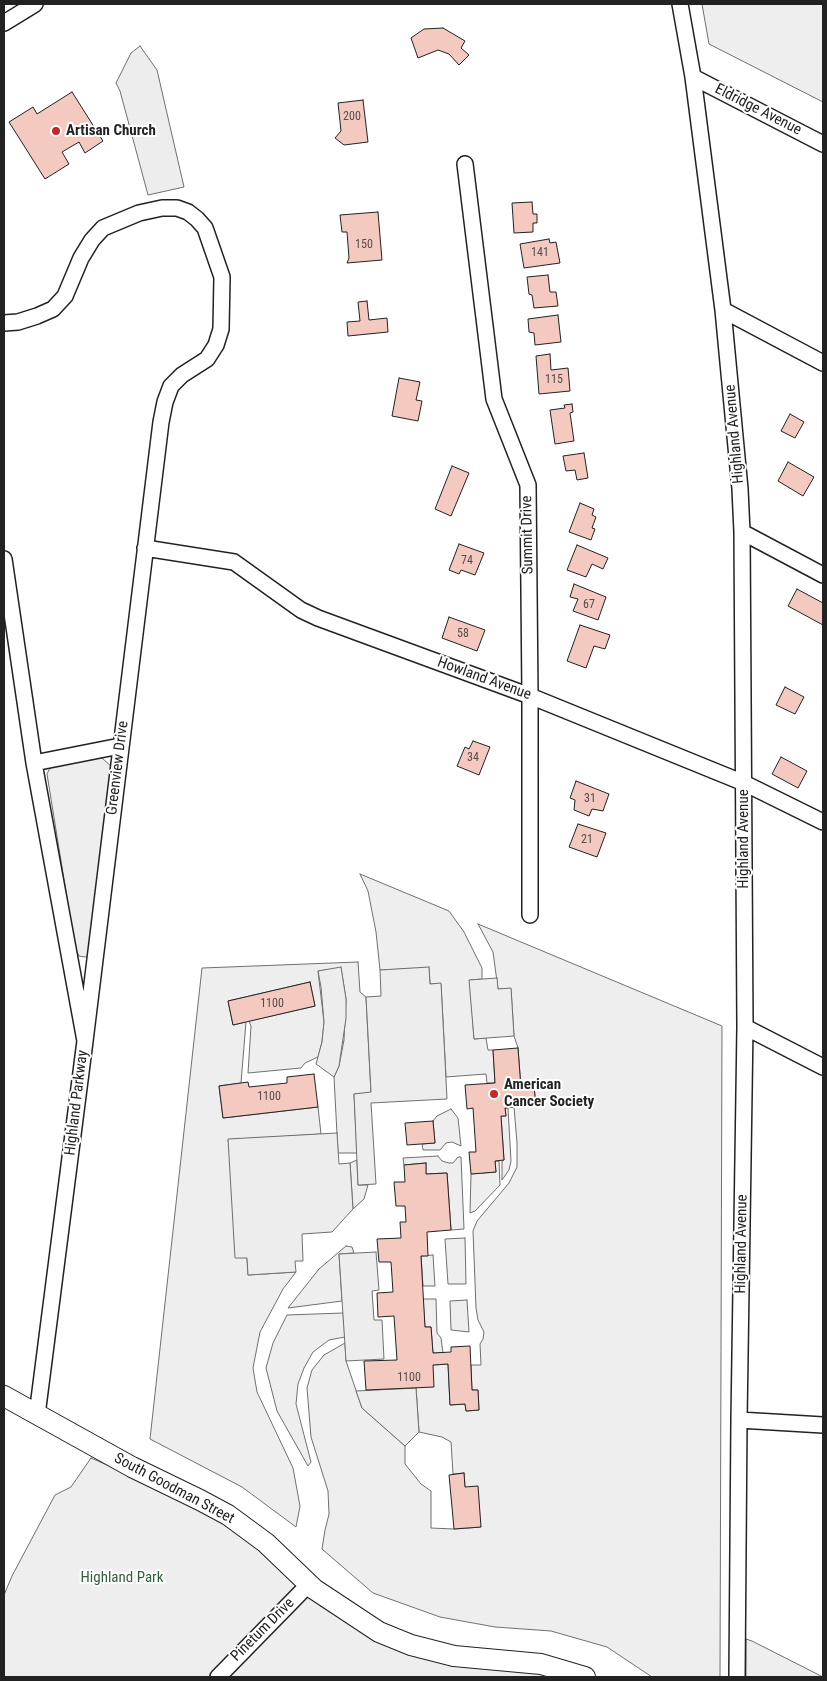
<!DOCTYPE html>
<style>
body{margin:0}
#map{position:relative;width:827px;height:1681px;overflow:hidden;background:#fff;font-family:"Roboto Condensed",sans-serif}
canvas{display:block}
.frame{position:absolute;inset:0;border:5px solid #222;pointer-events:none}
</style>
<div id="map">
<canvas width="827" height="1681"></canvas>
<div class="frame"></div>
</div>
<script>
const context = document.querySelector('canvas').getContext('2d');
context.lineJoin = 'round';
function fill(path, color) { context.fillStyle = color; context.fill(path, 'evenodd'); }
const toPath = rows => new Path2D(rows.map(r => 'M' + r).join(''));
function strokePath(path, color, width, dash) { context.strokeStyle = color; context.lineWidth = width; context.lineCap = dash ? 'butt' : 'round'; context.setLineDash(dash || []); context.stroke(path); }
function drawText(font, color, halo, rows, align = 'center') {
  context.font = font + ' "Roboto Condensed",sans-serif'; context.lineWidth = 4; context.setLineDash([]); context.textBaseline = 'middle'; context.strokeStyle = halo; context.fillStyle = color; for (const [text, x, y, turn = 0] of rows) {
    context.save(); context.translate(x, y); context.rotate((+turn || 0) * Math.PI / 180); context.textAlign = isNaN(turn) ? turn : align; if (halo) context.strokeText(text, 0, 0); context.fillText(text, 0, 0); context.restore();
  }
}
const green = toPath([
 [702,4,823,4,823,102,709,44,702,4],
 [102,758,112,767,90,955,85,957,79,956,75,948,47,774,50,768,58,762,102,758],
 [360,874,449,911,464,932,482,968,482,979,470,980,474,1039,486,1038,488,1050,493,1050,495,1083,487,1083,486,1074,446,1077,441,984,430,984,429,968,380,970,376,932,368,891,360,874],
 [478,924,722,1026,720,1677,652,1677,607,1647,551,1631,495,1627,440,1617,373,1593,322,1549,325,1530,329,1514,328,1491,311,1437,307,1388,312,1370,324,1355,345,1343,346,1361,362,1408,405,1446,405,1464,421,1484,431,1491,431,1528,454,1529,481,1527,465,1487,464,1473,453,1474,451,1442,442,1437,419,1432,416,1388,433,1365,448,1364,450,1405,465,1404,466,1411,479,1410,478,1390,472,1390,471,1365,481,1365,480,1344,483,1339,484,1332,478,1320,476,1308,473,1231,477,1221,509,1183,517,1167,517,1143,514,1107,536,1105,534,1087,521,1088,518,1048,514,1036,511,989,498,989,493,952,478,924],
 [358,962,360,992,366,997,371,1093,354,1094,357,1153,338,1153,334,1077,339,1066,344,1040,346,999,341,968,318,971,324,1022,322,1042,318,1057,305,1063,301,1068,248,1073,251,1026,249,1021,315,1006,310,982,228,1001,233,1025,246,1022,241,1083,219,1086,223,1118,318,1107,321,1134,228,1140,247,1258,248,1275,296,1272,283,1289,260,1332,253,1368,257,1392,293,1468,300,1506,296,1527,242,1487,150,1439,202,968,358,962],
 [505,1108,508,1108,511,1161,509,1170,502,1180,502,1161,504,1160,501,1116,506,1116,505,1108],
 [451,1109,458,1118,461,1146,452,1142,446,1143,440,1150,423,1150,422,1144,435,1143,433,1121,437,1116,451,1109],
 [438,1156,442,1161,449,1163,453,1163,458,1157,461,1157,464,1229,451,1230,447,1173,426,1174,426,1163,404,1165,403,1158,438,1156],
 [357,1160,358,1185,368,1185,364,1199,353,1209,350,1163,357,1160],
 [495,1161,499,1161,500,1185,475,1211,470,1213,471,1174,496,1172,495,1161],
 [465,1238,466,1284,448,1284,445,1239,465,1238],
 [346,1246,352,1247,354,1253,339,1254,342,1301,288,1308,319,1269,346,1246],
 [433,1255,435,1286,423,1286,421,1256,433,1255],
 [423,1299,436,1299,437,1333,441,1338,443,1353,433,1353,431,1327,425,1327,423,1299],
 [467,1300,469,1332,451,1330,450,1301,467,1300],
 [343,1313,345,1337,329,1340,313,1352,304,1368,298,1384,296,1404,311,1462,308,1466,277,1411,266,1368,273,1343,287,1315,343,1313],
 [91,1458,191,1501,240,1532,319,1605,371,1638,402,1652,435,1661,543,1673,556,1677,4,1677,4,1595,12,1576,55,1495,71,1487,91,1458],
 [746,1639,752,1641,823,1677,746,1677,746,1639]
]);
fill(green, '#eee');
strokePath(green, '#6f6f6f', 1);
const parking = toPath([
 [140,46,157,70,184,187,148,195,120,91,116,83,131,53,140,46],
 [341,967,346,999,346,1018,339,1066,334,1077,316,1064,322,1042,324,1022,321,987,318,971,341,967],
 [429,967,430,984,441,983,447,1099,371,1103,376,1184,358,1185,354,1094,371,1092,366,997,381,996,380,970,429,967],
 [497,978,498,989,511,988,514,1036,474,1039,469,980,497,978],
 [337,1133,339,1164,350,1163,353,1209,332,1232,302,1234,303,1261,295,1261,296,1272,248,1275,247,1258,235,1258,228,1139,337,1133],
 [376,1252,379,1290,372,1291,374,1320,382,1320,384,1359,346,1361,339,1254,376,1252],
 [416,1388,419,1432,405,1446,362,1408,356,1391,416,1388]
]);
fill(parking, '#ededed');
strokePath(parking, '#6f6f6f', 1);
const building = toPath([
 [443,28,465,41,461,48,469,55,459,65,449,54,438,50,418,58,411,38,424,29,443,28],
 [72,92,103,141,85,153,79,142,62,152,69,164,45,179,9,122,33,107,37,114,72,92],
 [363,100,368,142,344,145,335,138,341,131,338,103,363,100],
 [532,202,533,214,537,214,537,223,533,223,533,232,514,233,512,203,532,202],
 [378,212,382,260,347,263,349,258,347,232,342,232,340,215,378,212],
 [549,239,550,243,556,242,560,263,524,268,520,244,549,239],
 [548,275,550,292,556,292,558,306,534,308,532,295,529,294,527,277,548,275],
 [367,301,369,320,387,318,388,332,348,336,347,322,360,321,358,302,367,301],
 [558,315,561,342,535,345,534,333,529,332,528,319,558,315],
 [550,354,551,370,568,368,570,391,539,394,536,356,550,354],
 [399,378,420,382,416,400,422,401,418,421,392,416,399,378],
 [572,404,573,412,570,413,574,441,555,444,550,410,565,408,564,405,572,404],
 [790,414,804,422,795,438,781,431,790,414],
 [584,453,588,478,577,480,575,470,566,471,563,456,584,453],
 [788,462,814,477,803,496,778,481,788,462],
 [452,466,469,473,451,516,435,509,452,466],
 [580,503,594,509,592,515,596,517,592,528,595,529,591,540,569,532,580,503],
 [459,544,484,553,475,575,461,570,459,574,449,570,459,544],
 [577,545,608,558,603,569,592,564,586,577,567,570,577,545],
 [574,584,606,597,598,620,573,611,578,599,570,597,574,584],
 [797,589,823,603,823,625,788,606,797,589],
 [449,617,485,630,477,651,442,638,449,617],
 [580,625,610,635,605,649,594,646,586,668,567,661,580,625],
 [785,687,804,697,795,714,776,705,785,687],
 [473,741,490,747,479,775,457,766,465,747,469,749,473,741],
 [781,757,807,771,798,788,772,774,781,757],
 [576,781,609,794,603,811,592,809,589,816,574,810,575,800,570,798,576,781],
 [578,824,606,833,597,857,569,847,578,824],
 [310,982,315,1006,233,1025,228,1001,310,982],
 [518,1048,521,1088,534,1087,536,1105,505,1108,506,1116,501,1116,504,1160,495,1161,496,1172,471,1174,469,1152,476,1152,473,1108,467,1109,465,1085,495,1083,493,1050,518,1048],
 [314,1074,318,1107,223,1118,219,1086,248,1082,249,1087,287,1083,287,1077,314,1074],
 [433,1121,435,1143,407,1145,405,1123,433,1121],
 [426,1163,426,1174,447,1173,451,1230,427,1232,428,1256,421,1256,425,1327,431,1327,433,1353,451,1352,451,1347,470,1346,472,1390,478,1390,479,1410,466,1411,465,1404,450,1405,448,1364,433,1365,434,1387,366,1390,364,1361,397,1360,394,1316,378,1317,377,1293,393,1292,391,1262,379,1262,377,1239,401,1238,400,1222,406,1222,405,1206,396,1206,394,1182,405,1182,404,1165,426,1163],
 [464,1473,465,1487,478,1486,481,1527,454,1529,449,1475,464,1473]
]);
fill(building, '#f3c9c0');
strokePath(building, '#222', 1);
const minor = toPath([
 [680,4,693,77,723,310,740,489,742,532,745,1027,739,1420,737,1677],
 [4,23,35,4],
 [693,77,823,144],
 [465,164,494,399,528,485,530,696,530,915],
 [723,310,823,363],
 [4,323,18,322,37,316,53,309,65,296,81,258,92,240,103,228,139,213,162,208,177,208,188,212,197,219,205,228,222,277,221,329,216,345,207,359,182,375,171,386,165,402,161,422,85,1041],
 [742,532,823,575],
 [145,548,234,562,301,610,318,618,530,696,744,783,823,822],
 [4,559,34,763,85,1041,37,1415],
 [34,763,120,746],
 [745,1027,823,1067],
 [739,1420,823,1425],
 [218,1677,309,1584]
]);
const major = toPath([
 [4,1396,132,1467,200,1500,228,1515,266,1543,314,1589,379,1632,411,1645,454,1656,541,1664,585,1677]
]);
strokePath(minor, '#222', 18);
strokePath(major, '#222', 22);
strokePath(minor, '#fff', 15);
strokePath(major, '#fff', 20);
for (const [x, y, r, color] of [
 [56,131,5,"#c62828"],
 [494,1094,5,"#c62828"]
]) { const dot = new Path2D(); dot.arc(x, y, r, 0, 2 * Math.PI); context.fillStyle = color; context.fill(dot); strokePath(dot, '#fff', 2); }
drawText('12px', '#564c4a', null, [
 ["200",352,117],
 ["150",364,245],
 ["141",540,253],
 ["115",554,380],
 ["74",467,561],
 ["67",589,605],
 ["58",463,634],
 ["34",473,758],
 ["31",590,799],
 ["21",587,840],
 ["1100",272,1004],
 ["1100",269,1097],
 ["1100",409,1378]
]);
drawText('15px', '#222', '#fff', [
 ["Eldridge Avenue",758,110,27],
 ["Highland Avenue",735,434,-95],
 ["Summit Drive",528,535,-91],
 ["Howland Avenue",484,679,20],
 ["Greenview Drive",118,768,-83],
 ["Highland Avenue",744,839,-90],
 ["Highland Parkway",77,1103,-83],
 ["Highland Avenue",742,1244,-89],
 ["South Goodman Street",174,1489,28],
 ["Pinetum Drive",263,1630,-45]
]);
drawText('bold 15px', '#222', '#fff', [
 ["Artisan Church",66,131],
 ["American",504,1085],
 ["Cancer Society",504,1102]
], 'left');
drawText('15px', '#2f5e38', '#fff', [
 ["Highland Park",122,1578]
]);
</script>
